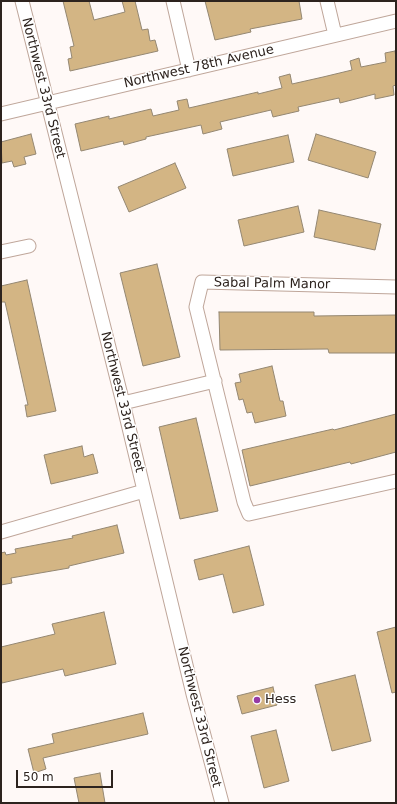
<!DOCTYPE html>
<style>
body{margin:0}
#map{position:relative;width:397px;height:804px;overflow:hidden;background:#fff9f7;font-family:"DejaVu Sans",sans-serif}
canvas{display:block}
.frame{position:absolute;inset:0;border:2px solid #2d231e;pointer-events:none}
.scale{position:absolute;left:16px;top:770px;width:97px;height:18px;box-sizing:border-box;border:2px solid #2d231e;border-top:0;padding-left:5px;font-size:12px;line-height:14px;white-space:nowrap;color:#2d231e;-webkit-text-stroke:3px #fff;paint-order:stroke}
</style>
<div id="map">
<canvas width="397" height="804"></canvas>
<div class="frame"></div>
<div class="scale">50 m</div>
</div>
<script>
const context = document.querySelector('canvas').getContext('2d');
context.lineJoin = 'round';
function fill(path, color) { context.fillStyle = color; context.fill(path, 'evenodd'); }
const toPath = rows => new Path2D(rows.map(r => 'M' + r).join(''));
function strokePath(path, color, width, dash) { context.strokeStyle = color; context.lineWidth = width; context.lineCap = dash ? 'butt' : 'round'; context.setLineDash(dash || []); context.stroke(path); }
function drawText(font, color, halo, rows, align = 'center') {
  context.font = font + ' "DejaVu Sans",sans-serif'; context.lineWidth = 3; context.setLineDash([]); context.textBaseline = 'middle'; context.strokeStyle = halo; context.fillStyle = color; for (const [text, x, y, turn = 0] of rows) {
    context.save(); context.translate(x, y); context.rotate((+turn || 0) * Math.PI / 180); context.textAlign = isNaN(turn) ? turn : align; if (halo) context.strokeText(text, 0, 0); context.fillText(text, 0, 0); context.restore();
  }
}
const building = toPath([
 [63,1,89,1,94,20,125,12,122,1,135,1,142,30,148,29,150,41,155,40,158,51,70,71,68,59,72,58,70,47,74,46,63,1],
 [205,1,299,1,302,19,250,29,251,32,215,40,205,1],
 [395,51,396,58,396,85,393,86,394,95,375,99,375,94,340,103,339,98,298,107,299,111,273,117,271,110,220,122,222,129,203,134,201,125,146,137,146,139,124,145,123,141,81,151,75,124,109,116,109,119,151,109,153,116,179,110,177,101,187,99,189,108,258,92,258,94,282,88,279,77,290,74,292,84,323,77,352,70,350,61,359,58,361,67,386,62,385,53,395,51],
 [31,134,36,154,24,157,26,164,14,167,12,161,2,163,1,142,31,134],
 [316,134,376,152,368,178,308,160,316,134],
 [288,135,294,162,233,176,227,149,288,135],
 [175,163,186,188,129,212,118,187,175,163],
 [298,206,304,232,244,246,238,220,298,206],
 [319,210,381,224,375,250,314,237,319,210],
 [157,264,180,357,143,366,120,273,157,264],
 [27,280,56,411,27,417,25,405,28,405,5,302,1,302,1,286,27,280],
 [219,312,314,312,314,316,396,315,396,353,329,353,328,349,220,350,219,312],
 [272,366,280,401,283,401,286,416,255,423,252,412,247,413,243,399,239,400,235,383,241,382,239,374,272,366],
 [396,414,396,452,351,464,350,462,250,486,242,450,333,429,334,430,396,414],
 [196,418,218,511,180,519,159,427,196,418],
 [82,446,84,457,93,454,98,473,51,484,44,455,82,446],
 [117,525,124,553,69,566,69,568,11,578,12,583,1,585,1,553,5,552,6,555,16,553,15,549,73,538,72,536,117,525],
 [249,546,264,605,233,613,223,574,199,580,194,560,249,546],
 [104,612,116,664,65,676,63,669,2,683,1,677,1,647,55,634,52,624,104,612],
 [396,627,396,692,392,693,377,632,396,627],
 [355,675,371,741,332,751,315,685,355,675],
 [273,687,277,705,242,714,237,696,273,687],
 [143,713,148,734,43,758,46,769,34,773,28,749,54,743,52,734,143,713],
 [276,730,289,781,264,788,251,736,276,730],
 [100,773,105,803,79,803,74,778,100,773]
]);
fill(building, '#d3b584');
strokePath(building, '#948772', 1);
const minor = toPath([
 [22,1,123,403,193,694,222,803],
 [173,1,189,70],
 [327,1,335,35],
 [1,114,396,21],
 [1,252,29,246],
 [396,287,202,282,196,307,244,502,249,514,396,481],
 [123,403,215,381],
 [1,532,144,491]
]);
strokePath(minor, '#bfa69a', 15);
strokePath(minor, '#fff', 13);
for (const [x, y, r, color] of [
 [257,700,4,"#963aa5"]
]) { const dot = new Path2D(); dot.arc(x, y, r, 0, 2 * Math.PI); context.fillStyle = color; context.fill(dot); strokePath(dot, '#fff', 1.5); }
drawText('13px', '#2d231e', '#fff', [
 ["Northwest 78th Avenue",199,67,-13],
 ["Northwest 33rd Street",43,88,76],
 ["Sabal Palm Manor",272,284,1],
 ["Northwest 33rd Street",122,402,76],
 ["Northwest 33rd Street",199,717,76]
]);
drawText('13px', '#2d231e', '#fff', [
 ["Hess",265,700]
], 'left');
</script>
